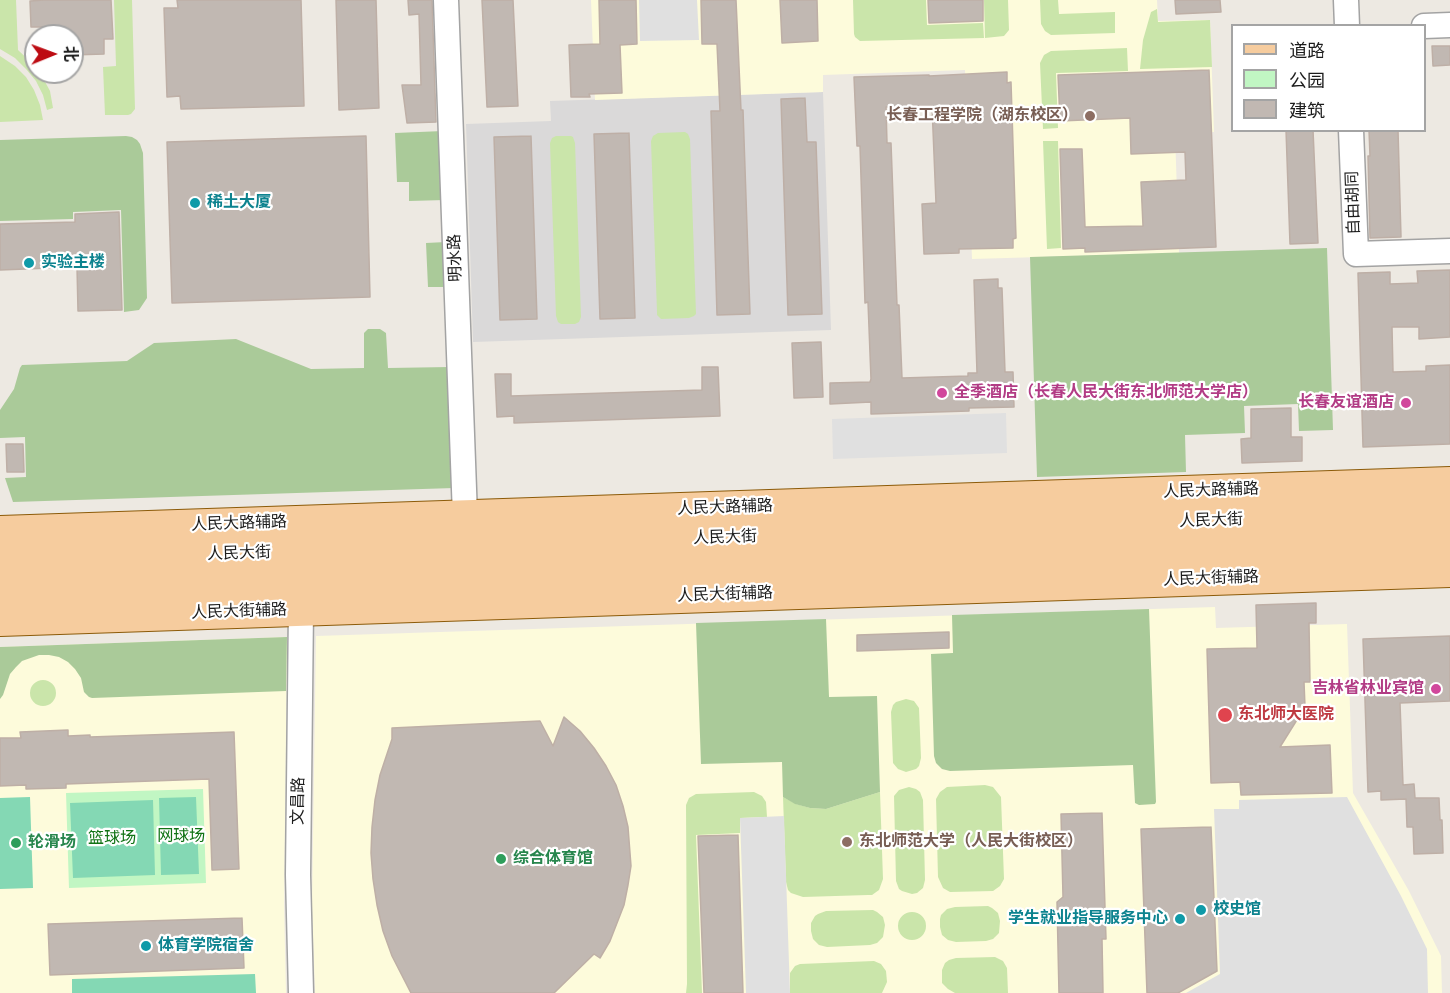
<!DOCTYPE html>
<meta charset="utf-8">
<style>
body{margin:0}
#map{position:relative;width:1450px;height:993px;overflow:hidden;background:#ede9e2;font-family:Roboto,"Noto Sans SC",sans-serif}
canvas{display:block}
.legend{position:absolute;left:1231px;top:24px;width:195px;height:108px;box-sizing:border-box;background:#fff;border:2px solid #a4a4a4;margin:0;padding:8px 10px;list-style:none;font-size:18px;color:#1c1c1c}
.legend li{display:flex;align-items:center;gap:12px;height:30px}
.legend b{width:30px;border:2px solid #a4a4a4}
.north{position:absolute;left:24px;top:24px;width:60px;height:60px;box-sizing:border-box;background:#fff;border:2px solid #a4a4a4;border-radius:50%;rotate:89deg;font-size:16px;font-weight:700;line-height:24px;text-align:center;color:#1c1c1c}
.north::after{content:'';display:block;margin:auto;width:21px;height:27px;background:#bd0c13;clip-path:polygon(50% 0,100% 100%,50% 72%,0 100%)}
</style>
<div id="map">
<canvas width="1450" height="993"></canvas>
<ul class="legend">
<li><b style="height:8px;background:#f6cc9e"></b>道路</li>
<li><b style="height:16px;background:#c1f6c3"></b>公园</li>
<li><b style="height:16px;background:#c1b8b2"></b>建筑</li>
</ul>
<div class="north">北</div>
</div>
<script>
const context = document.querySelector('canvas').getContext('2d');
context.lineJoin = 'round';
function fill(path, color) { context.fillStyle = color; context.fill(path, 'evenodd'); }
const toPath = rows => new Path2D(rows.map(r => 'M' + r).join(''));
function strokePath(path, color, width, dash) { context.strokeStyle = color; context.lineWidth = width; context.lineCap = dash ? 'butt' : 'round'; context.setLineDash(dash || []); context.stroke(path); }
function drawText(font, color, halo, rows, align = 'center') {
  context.font = font + ' Roboto,"Noto Sans SC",sans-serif'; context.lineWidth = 4.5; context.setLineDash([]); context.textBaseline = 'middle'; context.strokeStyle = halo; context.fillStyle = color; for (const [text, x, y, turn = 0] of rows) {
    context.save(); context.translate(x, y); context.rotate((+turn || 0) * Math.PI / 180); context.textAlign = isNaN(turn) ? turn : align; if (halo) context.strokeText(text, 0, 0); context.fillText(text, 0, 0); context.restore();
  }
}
fill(toPath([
 [823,92,831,330,473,342,466,124,551,121,550,101]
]), '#dad9d9');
fill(toPath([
 [591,0,1157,0,1158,21,1210,20,1214,132,1175,133,1179,253,972,259,965,70,823,75,823,92,595,100],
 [1215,607,1216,628,1347,624,1353,793,1409,891,1441,956,1442,993,315,993,312,906,316,636],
 [287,637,284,905,286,993,0,993,0,647]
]), '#fdfbdb');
fill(toPath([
 [0,0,16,0,18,50,36,67,36,72,40,72,43,78,50,91,53,108,47,110,43,95,36,81,26,69,15,58,0,49],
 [114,0,132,0,135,109,131,114,128,115,105,115,103,67,116,66],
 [853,0,926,0,927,25,983,23,984,38,860,41,855,37,854,34],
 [984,0,1008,0,1009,30,1004,36,985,38],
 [1040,0,1058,0,1059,14,1115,12,1115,33,1051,35,1045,31,1041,24],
 [1157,9,1158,22,1210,20,1212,67,1140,69,1143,40,1151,12],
 [1127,48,1128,71,1056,73,1058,128,1043,129,1040,63,1044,55,1051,51],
 [0,56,15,66,26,77,34,90,40,105,43,120,0,122],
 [685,132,688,134,690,139,696,314,694,316,689,318,661,319,657,315,657,312,651,141,653,136,658,133],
 [556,136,571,136,573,137,575,143,581,317,579,322,575,324,561,324,558,322,556,316,550,143,552,138],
 [1043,141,1058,141,1061,248,1047,249],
 '30 693a13 13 0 1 1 26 0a13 13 0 1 1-26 0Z',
 [906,699,914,701,919,708,921,758,919,766,916,769,906,772,898,769,893,763,891,712,893,705,896,702],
 [985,785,993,787,1001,797,1004,879,1000,886,993,891,950,892,943,888,938,877,936,799,940,792,947,787],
 [909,787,916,789,920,792,923,800,925,880,923,888,917,893,912,894,902,891,899,889,896,881,894,796,899,790],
 [754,792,762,796,766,802,767,817,740,818,740,833,696,835,702,993,686,993,687,984,686,805,689,798,696,794],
 [880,792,883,879,879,890,872,895,868,895,803,897,791,893,788,890,786,882,783,797,796,804,810,808,826,809],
 [988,906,992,908,998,913,1000,921,999,933,993,939,986,941,956,942,948,940,942,935,940,927,940,919,941,915,947,909,955,907],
 [873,910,877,912,883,917,885,925,883,937,877,943,870,945,827,947,819,945,813,939,811,931,811,923,815,916,818,914,826,911],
 '898 926a14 14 0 1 1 28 0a14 14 0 1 1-28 0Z',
 [995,957,1003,961,1007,968,1008,993,955,993,948,989,942,983,942,970,945,963,949,960,956,958],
 [874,961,881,964,886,971,887,982,882,993,790,993,790,973,795,966,800,964]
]), '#cae5aa');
fill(toPath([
 [443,131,445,200,409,201,409,182,397,182,395,133],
 [126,136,132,137,137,140,140,144,143,153,147,298,139,310,124,312,121,210,73,212,73,219,0,221,0,140],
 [446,242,448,287,428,287,426,243],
 [1327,248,1333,430,1299,431,1298,404,1244,406,1245,433,1185,435,1186,472,1037,477,1030,257],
 [368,329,380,329,386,333,388,368,450,367,454,488,13,502,5,478,26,477,25,437,0,438,0,410,14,389,20,368,22,365,127,361,154,343,236,339,311,369,364,368,364,333],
 [1149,609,1156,802,1155,804,1139,805,1135,803,1133,765,950,771,942,769,936,763,934,756,931,654,953,653,952,615],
 [826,619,829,697,877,696,880,792,826,809,810,808,795,804,783,797,782,762,701,764,696,623],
 [287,637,286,691,92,698,89,697,84,692,81,678,75,669,68,662,59,657,49,655,39,655,22,661,16,667,10,674,3,695,0,699,0,647]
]), '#aaca99');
fill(toPath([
 [203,789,206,883,69,888,66,793]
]), '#c1f6c3');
fill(toPath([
 [30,797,33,888,0,889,0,798],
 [196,797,199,874,161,875,159,798],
 [153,800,155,875,73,878,70,803],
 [255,974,256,993,72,993,72,979]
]), '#84d8b4');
fill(toPath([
 [639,0,697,0,699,40,640,41],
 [1006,413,1007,453,833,459,832,419],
 [1347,797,1401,896,1427,949,1428,993,1186,993,1220,974,1214,809,1239,809,1239,800],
 [784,816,790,993,746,993,740,818]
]), '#e0e0e0');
const building = toPath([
 [44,0,111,0,113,39,104,39,104,54,72,55,72,36,45,36,45,27,31,27,30,1,44,0],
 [177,0,301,0,304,106,181,109,180,96,167,97,164,8,178,8,177,0],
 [336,0,376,0,379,108,339,110,336,0],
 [408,0,432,0,436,122,407,123,402,85,421,85,419,14,409,15,408,0],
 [482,0,513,0,518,106,487,107,482,0],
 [599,0,636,0,637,44,620,45,622,93,589,94,590,97,571,97,569,45,600,44,599,0],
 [701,0,736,0,741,110,743,110,750,314,717,315,711,111,720,111,717,44,702,44,701,0],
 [780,0,817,0,818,41,782,43,780,0],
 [928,0,983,0,983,21,929,23,928,0],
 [1175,0,1220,0,1221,12,1176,14,1175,0],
 [1432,46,1450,46,1450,65,1433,66,1432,46],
 [1209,70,1216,247,1085,252,1085,248,1063,249,1060,149,1082,149,1085,227,1143,226,1141,182,1186,180,1185,152,1131,154,1130,118,1060,121,1058,75,1209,70],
 [1007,72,1007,83,1011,82,1016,238,1013,239,1013,248,959,249,959,253,924,254,922,204,936,203,932,106,886,107,887,143,891,143,897,305,899,305,902,378,968,376,968,373,977,373,974,280,998,279,998,288,1002,288,1005,372,1013,372,1014,407,969,408,969,411,871,414,871,402,830,404,830,383,870,382,871,379,868,302,865,303,860,146,857,146,854,77,929,75,929,76,1007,72],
 [805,98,807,142,816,142,822,314,788,315,781,99,805,98],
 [1286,130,1313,130,1318,243,1290,244,1286,130],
 [1369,130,1398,130,1401,237,1370,238,1368,156,1370,156,1369,130],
 [629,133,635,318,600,319,594,134,629,133],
 [366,136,370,297,172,303,167,142,366,136],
 [531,136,537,319,500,320,494,137,531,136],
 [119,212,122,310,78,311,77,267,0,270,0,224,75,222,75,214,119,212],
 [1450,270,1450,337,1419,339,1419,327,1392,327,1393,372,1426,371,1426,366,1450,365,1450,444,1363,447,1358,273,1390,272,1390,284,1418,283,1417,271,1450,270],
 [821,342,823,397,794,398,792,343,821,342],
 [702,367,718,367,720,416,514,423,514,416,497,417,495,374,511,374,511,396,702,390,702,367],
 [1291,408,1291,437,1302,437,1302,461,1242,463,1241,439,1251,438,1251,409,1291,408],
 [6,444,23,444,24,472,7,472,6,444],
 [1316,603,1316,623,1309,623,1310,682,1304,682,1305,707,1280,747,1330,745,1332,793,1241,795,1240,782,1211,783,1207,649,1257,648,1256,605,1316,603],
 [949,632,949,648,857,651,857,635,949,632],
 [1450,636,1450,701,1400,703,1403,785,1414,784,1415,798,1439,798,1440,820,1442,820,1443,853,1414,854,1413,827,1407,827,1406,799,1381,800,1381,791,1368,792,1363,639,1450,636],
 [564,717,580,731,594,748,606,766,616,785,623,806,628,827,631,866,628,885,624,905,610,941,600,958,594,954,554,993,411,993,392,956,383,931,377,905,373,879,371,853,372,827,375,800,380,775,392,739,392,728,540,721,553,746,564,717],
 [68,730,68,736,90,735,90,737,234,732,239,869,212,870,209,779,66,784,66,788,26,789,26,785,0,786,0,738,21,738,20,732,68,730],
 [1102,813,1106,939,1102,939,1103,993,1059,993,1057,902,1063,897,1061,814,1102,813],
 [1211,827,1217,971,1178,993,1147,993,1141,829,1211,827],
 [738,835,743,993,704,993,698,836,738,835],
 [242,918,244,968,50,975,48,924,242,918]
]);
fill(building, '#c1b8b2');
strokePath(building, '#beafa6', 1.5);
const minor = toPath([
 [446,0,465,516],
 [1346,0,1347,26],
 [1424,26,1450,25],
 [1351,130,1356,254,1450,251],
 [301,609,298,875,301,993]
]);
const major = toPath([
 [0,532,1450,483],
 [0,562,1450,513],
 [0,589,1450,540],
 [0,620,1450,571]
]);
strokePath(minor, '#a3a3a3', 27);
strokePath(major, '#8c5b09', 34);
strokePath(minor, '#fff', 24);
strokePath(major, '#f6cc9e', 32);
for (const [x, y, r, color] of [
 [1090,116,6,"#8d6e63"],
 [195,203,6,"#0f9aa8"],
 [29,263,6,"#0f9aa8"],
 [942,393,6,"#d1479c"],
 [1406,403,6,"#d1479c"],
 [1436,689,6,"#d1479c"],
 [1225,715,8,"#e0444e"],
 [847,842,6,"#8d6e63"],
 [16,843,6,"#2e9e5b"],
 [501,859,6,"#2e9e5b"],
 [1201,910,6,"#0f9aa8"],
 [1180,919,6,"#0f9aa8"],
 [146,946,6,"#0f9aa8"]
]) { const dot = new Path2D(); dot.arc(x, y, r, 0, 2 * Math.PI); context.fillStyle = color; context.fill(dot); strokePath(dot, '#fff', 2); }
drawText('bold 16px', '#785e54', '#fff', [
 ["长春工程学院（湖东校区）",1078,116],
 ["东北师范大学（人民大街校区）",859,842,"left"]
], 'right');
drawText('bold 16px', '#0d838f', '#fff', [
 ["稀土大厦",207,203],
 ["实验主楼",41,263],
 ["校史馆",1213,910],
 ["学生就业指导服务中心",1168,919,"right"],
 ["体育学院宿舍",158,946]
], 'left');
drawText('16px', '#1c1c1c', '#fff', [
 ["自由胡同",1354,203,-92],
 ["明水路",456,258,-92],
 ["人民大路辅路",1211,491,-2],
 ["人民大路辅路",725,508,-2],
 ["人民大街",1211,521,-2],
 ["人民大路辅路",239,524,-2],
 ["人民大街",725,538,-2],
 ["人民大街",239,554,-2],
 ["人民大街辅路",1211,579,-2],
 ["人民大街辅路",725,595,-2],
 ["人民大街辅路",239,612,-2],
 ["文昌路",299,801,-89]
]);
drawText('bold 16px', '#b23c85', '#fff', [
 ["全季酒店（长春人民大街东北师范大学店）",954,393,"left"],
 ["长春友谊酒店",1394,403],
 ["吉林省林业宾馆",1424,689]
], 'right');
drawText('bold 16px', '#be3a42', '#fff', [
 ["东北师大医院",1238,715]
], 'left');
drawText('16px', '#117315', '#fff', [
 ["网球场",181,837],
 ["篮球场",112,839]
]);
drawText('bold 16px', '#27864d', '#fff', [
 ["轮滑场",28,843],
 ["综合体育馆",513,859]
], 'left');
</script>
